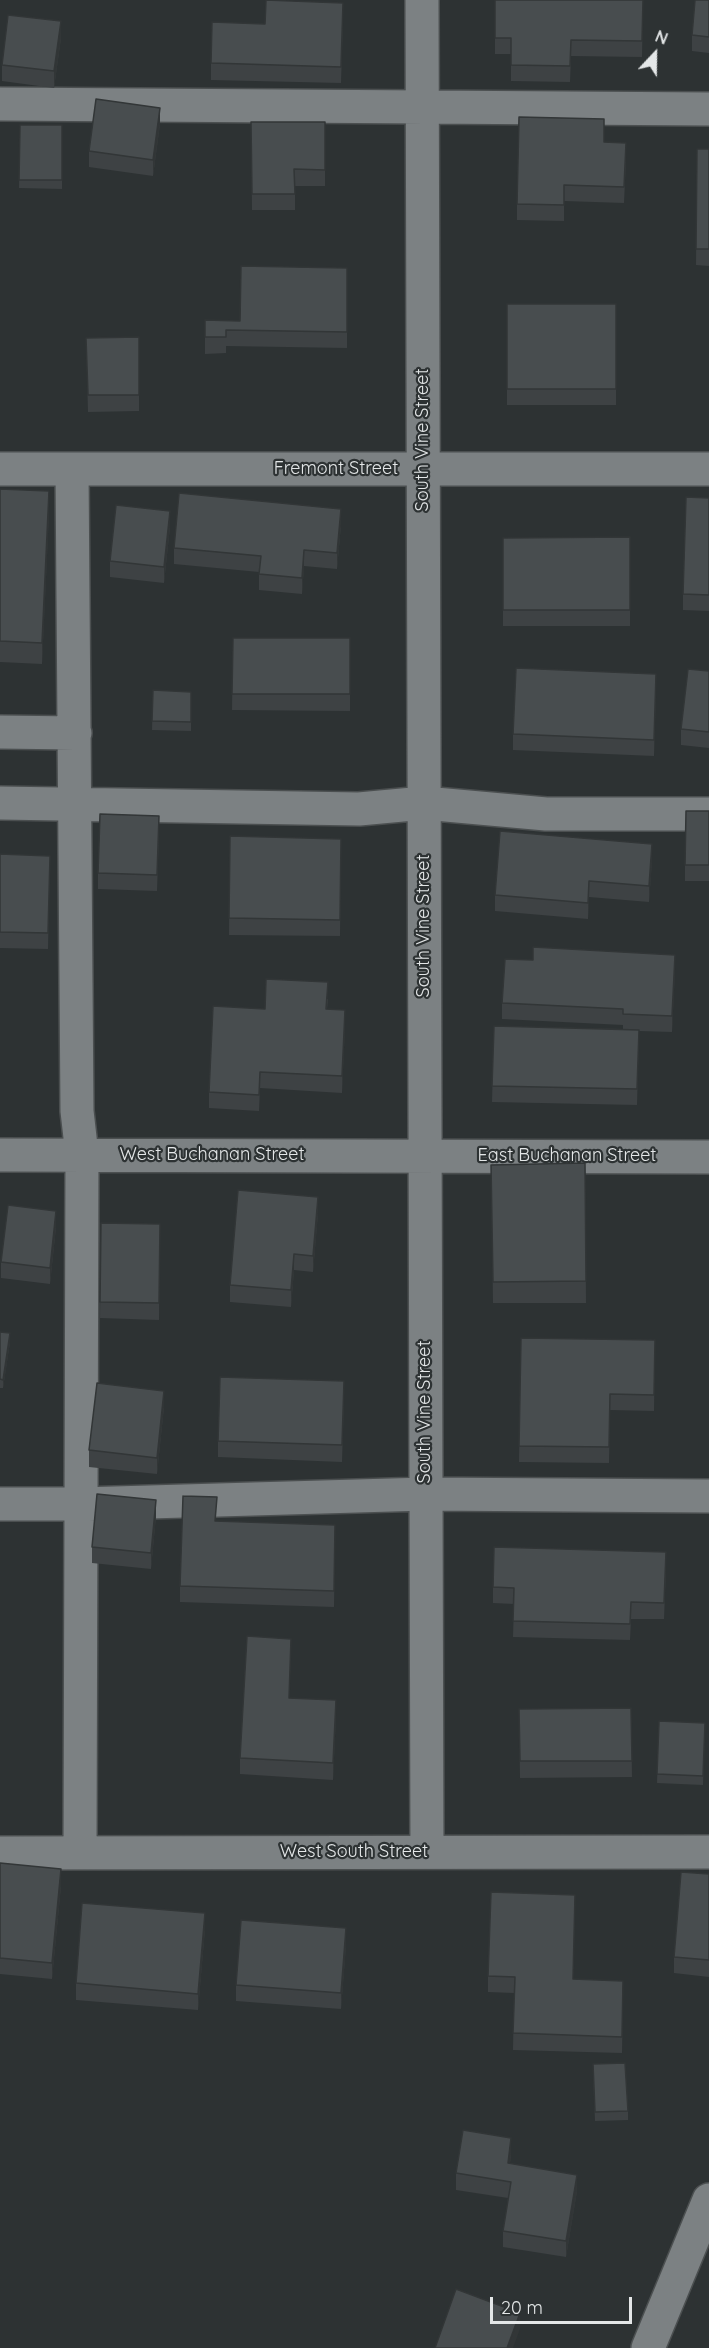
<!DOCTYPE html>
<style>
body{margin:0}
#map{position:relative;width:709px;height:2348px;overflow:hidden;background:#2d3233;font-family:Quicksand,sans-serif}
canvas{display:block}
.north{position:absolute;left:625px;top:24px;width:60px;height:60px;-webkit-text-stroke:4px #2d3233;paint-order:stroke;rotate:22deg;font-size:16px;font-weight:700;line-height:24px;text-align:center;color:#e4e7e8}
.north::after{content:'';display:block;margin:auto;width:21px;height:27px;background:#e4e7e8;clip-path:polygon(50% 0,100% 100%,50% 72%,0 100%)}
.scale{position:absolute;left:490px;top:2297px;width:142px;height:27px;box-sizing:border-box;border:3px solid #e4e7e8;border-top:0;padding-left:8px;font-size:18px;line-height:21px;white-space:nowrap;color:#e4e7e8;-webkit-text-stroke:4px #2d3233;paint-order:stroke}
</style>
<div id="map">
<canvas width="709" height="2348"></canvas>
<div class="north">N</div>
<div class="scale">20 m</div>
</div>
<script>
const context = document.querySelector('canvas').getContext('2d');
context.lineJoin = 'round';
const toPath = rows => new Path2D(rows.map(r => 'M' + r).join(''));
function strokePath(path, color, width, dash) { context.strokeStyle = color; context.lineWidth = width; context.lineCap = dash ? 'butt' : 'round'; context.setLineDash(dash || []); context.stroke(path); }
function fill(path, color) { context.fillStyle = color; context.fill(path, 'evenodd'); }
function drawText(font, color, halo, rows, align = 'center') {
  context.font = font + ' Quicksand,sans-serif'; context.lineWidth = 4.5; context.setLineDash([]); context.textBaseline = 'middle'; context.strokeStyle = halo; context.fillStyle = color; for (const [text, x, y, turn = 0] of rows) {
    context.save(); context.translate(x, y); context.rotate((+turn || 0) * Math.PI / 180); context.textAlign = isNaN(turn) ? turn : align; if (halo) context.strokeText(text, 0, 0); context.fillText(text, 0, 0); context.restore();
  }
}
const minor = toPath([
 [422,0,427,1852],
 [0,104,709,109],
 [0,469,709,469],
 [72,469,77,1111,82,1155,80,1852],
 [0,732,75,733],
 [0,803,359,809,424,803,546,814,709,814],
 [0,1155,709,1157],
 [0,1504,80,1504,426,1494,709,1496],
 [0,1853,709,1852],
 [648,2348,709,2200]
]);
strokePath(minor, '#4b4f50', 36);
strokePath(minor, '#7c8183', 33);
fill(toPath([
 [495,0,643,0,642,57,571,56,570,82,511,81,511,54,495,54],
 [709,0,709,53,692,51,692,35],
 [343,19,341,83,211,80,211,63,265,24],
 [61,38,54,88,2,81,2,65],
 [251,122,325,122,325,186,295,186,295,210,252,210],
 [160,124,153,176,89,167,89,151],
 [20,125,62,125,62,189,19,188],
 [604,142,626,159,624,203,564,201,564,221,517,220,517,204],
 [697,149,709,149,709,266,696,265],
 [347,268,347,348,226,346,226,353,205,354,205,320,240,321],
 [507,304,616,304,616,405,507,405],
 [139,337,139,411,88,412,86,338],
 [0,489,49,513,42,664,0,662],
 [709,498,709,611,683,610,683,594],
 [341,525,337,569,304,566,302,594,259,590,259,572,174,564,174,548],
 [170,527,164,583,110,577,110,561],
 [630,537,630,626,503,626,503,538],
 [233,638,350,638,350,711,232,710],
 [709,671,709,748,681,745,681,729],
 [153,690,191,692,191,731,152,730],
 [656,690,654,756,513,750,513,734],
 [709,811,709,881,685,881,685,865],
 [159,832,157,891,98,889,98,873],
 [230,836,341,839,340,936,229,935],
 [0,854,50,856,48,949,0,948],
 [652,861,649,902,589,897,588,919,495,911,495,895],
 [675,971,672,1032,639,1031,637,1105,492,1102,494,1026,623,1029,623,1025,502,1019,502,1003],
 [328,999,327,1009,345,1026,342,1093,260,1088,259,1111,209,1108,209,1092,265,1009],
 [585,1163,586,1303,493,1303,491,1165],
 [318,1213,313,1272,294,1270,291,1307,230,1302,230,1285],
 [101,1223,160,1224,159,1320,100,1318],
 [56,1227,50,1284,1,1278,1,1262],
 [0,1332,10,1342,3,1388,0,1388],
 [521,1338,655,1340,654,1411,610,1410,609,1463,519,1462],
 [344,1397,342,1462,218,1457,218,1441],
 [164,1407,157,1474,89,1467,89,1450],
 [156,1516,151,1569,92,1563,92,1547],
 [216,1521,335,1541,334,1607,180,1602,180,1586],
 [666,1568,664,1619,631,1619,630,1640,513,1637,514,1604,493,1603,493,1587],
 [291,1655,289,1698,336,1716,333,1780,240,1774,240,1758],
 [631,1708,632,1777,520,1778,519,1709],
 [659,1721,705,1723,703,1785,657,1783],
 [0,1863,61,1886,52,1979,0,1974],
 [709,1874,709,1977,674,1973,674,1957],
 [575,1911,573,1979,623,1997,622,2053,513,2050,514,1993,488,1992,488,1976],
 [205,1929,198,2010,76,2000,76,1983],
 [346,1945,341,2009,236,2001,236,1985],
 [593,2073,628,2111,628,2120,595,2121],
 [511,2154,510,2163,577,2191,566,2257,503,2247,503,2231,508,2198,456,2190,456,2173]
]), '#3e4244');
fill(toPath([
 [61,21,61,38,54,88,54,71],
 [160,108,160,124,153,176,153,160],
 [49,491,49,513,42,664,42,643],
 [341,509,341,525,337,569,337,553],
 [170,511,170,527,164,583,164,567],
 [304,550,304,566,302,594,302,578],
 [656,674,656,690,654,756,654,740],
 [652,844,652,861,649,902,649,886],
 [589,881,589,897,588,919,588,903],
 [675,955,675,971,672,1032,672,1016],
 [345,1010,345,1026,342,1093,342,1076],
 [318,1197,318,1213,313,1272,313,1256],
 [56,1211,56,1227,50,1284,50,1268],
 [294,1254,294,1270,291,1307,291,1290],
 [10,1333,10,1342,3,1388,3,1380],
 [164,1391,164,1407,157,1474,157,1458],
 [156,1500,156,1516,151,1569,151,1553],
 [291,1639,291,1655,289,1714,289,1698],
 [336,1700,336,1716,333,1780,333,1763],
 [61,1869,61,1886,52,1979,52,1963],
 [205,1913,205,1929,198,2010,198,1994],
 [346,1928,346,1945,341,2009,341,1993],
 [511,2138,511,2154,508,2179,508,2163],
 [577,2175,577,2191,566,2257,566,2241],
 [520,2313,520,2329,513,2348,507,2348]
]), '#323637');
const building = toPath([
 [266,0,343,3,341,67,211,63,212,22,265,24,266,0],
 [495,0,643,0,642,41,571,40,570,66,511,65,511,38,495,38,495,0],
 [695,0,709,0,709,37,692,35,695,0],
 [8,15,61,21,54,71,2,65,8,15],
 [96,99,160,108,153,160,89,151,96,99],
 [519,117,604,119,604,142,626,143,624,187,564,185,564,205,517,204,519,117],
 [251,122,325,122,325,170,294,169,295,194,252,194,251,122],
 [20,125,62,125,62,180,19,180,20,125],
 [697,149,709,149,709,249,696,249,697,149],
 [241,266,347,268,347,332,226,330,226,337,205,337,205,320,240,321,241,266],
 [507,304,616,304,616,389,507,389,507,304],
 [139,337,139,395,88,395,86,338,139,337],
 [0,489,49,491,42,643,0,641,0,489],
 [179,493,341,509,337,553,304,550,302,578,259,574,261,556,174,548,179,493],
 [686,497,709,498,709,595,683,594,686,497],
 [116,505,170,511,164,567,110,561,116,505],
 [630,537,630,610,503,610,503,538,630,537],
 [233,638,350,638,350,694,232,694,233,638],
 [516,668,656,674,654,740,513,734,516,668],
 [688,669,709,671,709,732,681,729,688,669],
 [153,690,191,692,191,722,152,721,153,690],
 [686,811,709,811,709,865,685,865,686,811],
 [100,814,159,816,157,875,98,873,100,814],
 [500,831,652,844,649,886,589,881,588,903,495,895,500,831],
 [230,836,341,839,340,920,229,918,230,836],
 [0,854,50,856,48,933,0,932,0,854],
 [533,947,675,955,672,1016,623,1014,623,1009,502,1003,505,959,533,960,533,947],
 [266,979,328,982,326,1009,345,1010,342,1076,260,1072,259,1095,209,1092,213,1006,265,1009,266,979],
 [494,1026,639,1030,637,1089,492,1086,494,1026],
 [585,1163,586,1281,493,1282,491,1165,585,1163],
 [238,1190,318,1197,313,1256,294,1254,291,1290,230,1285,238,1190],
 [8,1205,56,1211,50,1268,1,1262,8,1205],
 [101,1223,160,1224,159,1303,100,1302,101,1223],
 [0,1332,10,1333,3,1380,0,1379,0,1332],
 [521,1338,655,1340,654,1395,610,1394,609,1447,519,1446,521,1338],
 [220,1377,344,1381,342,1445,218,1441,220,1377],
 [97,1383,164,1391,157,1458,89,1450,97,1383],
 [97,1494,156,1500,151,1553,92,1547,97,1494],
 [183,1496,217,1497,215,1521,335,1525,334,1591,180,1586,183,1496],
 [494,1547,666,1552,664,1603,631,1602,630,1624,513,1621,514,1588,493,1587,494,1547],
 [247,1636,291,1639,289,1698,336,1700,333,1763,240,1758,247,1636],
 [631,1708,632,1761,520,1761,519,1709,631,1708],
 [659,1721,705,1723,703,1776,657,1774,659,1721],
 [0,1863,61,1869,52,1963,0,1958,0,1863],
 [681,1872,709,1874,709,1960,674,1957,681,1872],
 [491,1892,575,1895,573,1979,623,1981,622,2037,513,2033,515,1977,488,1976,491,1892],
 [82,1903,205,1913,198,1994,76,1983,82,1903],
 [241,1920,346,1928,341,1993,236,1985,241,1920],
 [625,2063,628,2111,595,2112,593,2064,625,2063],
 [463,2130,511,2138,508,2163,577,2175,566,2241,503,2231,511,2182,456,2173,463,2130],
 [456,2289,520,2313,507,2348,435,2348,456,2289]
]);
fill(building, '#484d4f');
strokePath(building, '#323637', 1.5);
drawText('18px', '#e4e7e8', '#2d3233', [
 ["South Vine Street",423,440,-90],
 ["Fremont Street",336,469],
 ["South Vine Street",424,926,-90],
 ["West Buchanan Street",212,1155],
 ["East Buchanan Street",567,1156],
 ["South Vine Street",425,1412,-90],
 ["West South Street",354,1852]
]);
</script>
